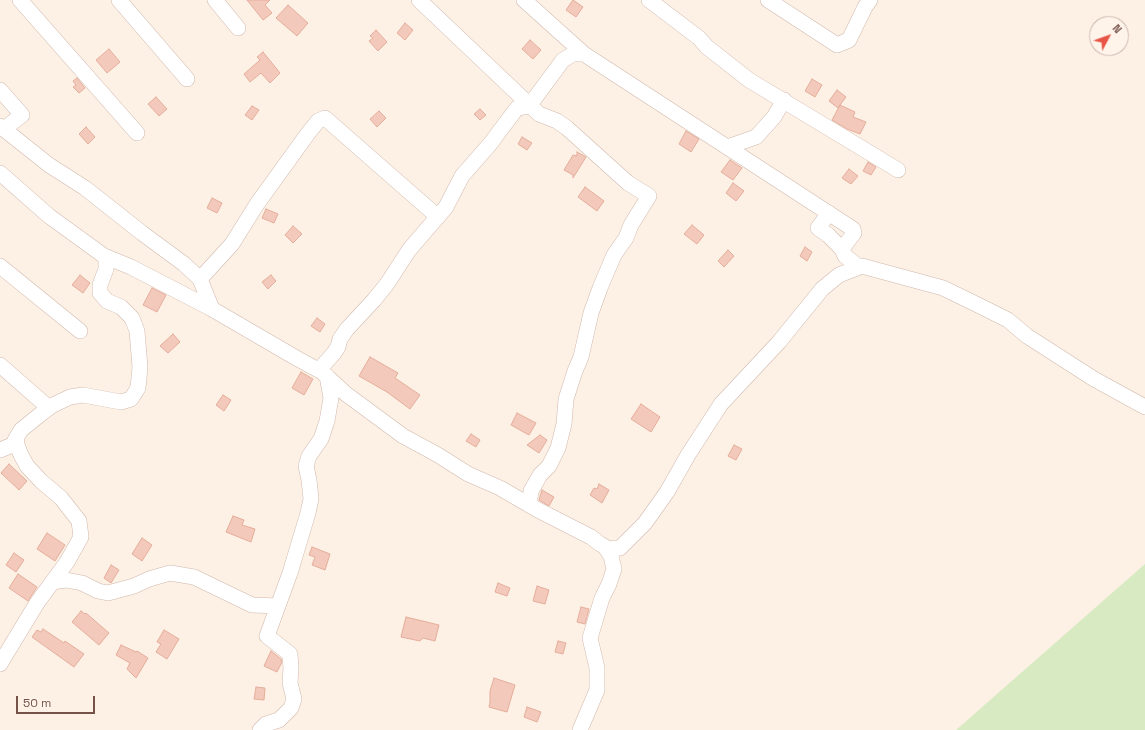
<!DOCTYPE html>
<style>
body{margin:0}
#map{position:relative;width:1145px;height:730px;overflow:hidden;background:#fdf0e4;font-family:"Space Grotesk",sans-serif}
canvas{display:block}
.north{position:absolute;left:1089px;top:16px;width:40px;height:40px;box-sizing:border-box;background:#fff4ea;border:1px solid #c8b4aa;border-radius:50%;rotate:49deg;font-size:11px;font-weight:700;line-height:16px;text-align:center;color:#755349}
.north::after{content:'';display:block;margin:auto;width:14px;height:18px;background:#e85547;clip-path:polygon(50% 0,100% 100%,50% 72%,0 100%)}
.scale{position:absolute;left:16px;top:696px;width:79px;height:18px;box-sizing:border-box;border:2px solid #755349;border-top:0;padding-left:5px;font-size:12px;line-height:14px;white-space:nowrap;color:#755349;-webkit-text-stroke:3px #fff4ea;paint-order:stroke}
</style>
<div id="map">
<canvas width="1145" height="730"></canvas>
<div class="north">N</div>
<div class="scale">50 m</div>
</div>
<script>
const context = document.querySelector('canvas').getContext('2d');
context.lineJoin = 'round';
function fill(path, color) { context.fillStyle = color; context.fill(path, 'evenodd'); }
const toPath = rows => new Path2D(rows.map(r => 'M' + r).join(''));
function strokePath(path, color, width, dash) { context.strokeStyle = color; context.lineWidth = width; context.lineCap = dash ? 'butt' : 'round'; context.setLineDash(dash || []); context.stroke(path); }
fill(toPath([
 [1145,564,1145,730,956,730]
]), '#d8eac2');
const building = toPath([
 [247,0,270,0,265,5,272,13,263,20,247,0],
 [573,0,583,7,576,17,566,10,573,0],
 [288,5,308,23,297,36,276,18,288,5],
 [405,23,413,30,405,40,397,33,405,23],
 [376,30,387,42,378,51,369,41,373,38,370,36,376,30],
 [530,40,541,50,533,59,522,49,530,40],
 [109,49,120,62,107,73,96,60,109,49],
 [263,52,280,73,270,83,261,73,250,82,244,74,260,60,257,57,263,52],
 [77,78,85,88,79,93,73,87,76,85,73,81,77,78],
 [812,79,822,85,815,97,805,91,812,79],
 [837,90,846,97,840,105,855,112,853,117,866,122,860,134,847,129,832,120,840,105,838,108,829,101,837,90],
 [156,97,167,109,159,116,148,104,156,97],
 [252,106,259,110,252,120,245,115,252,106],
 [480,109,486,115,480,120,474,114,480,109],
 [379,111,386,118,377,127,370,119,379,111],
 [86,127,95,137,88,144,79,134,86,127],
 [686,131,699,139,691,152,679,144,686,131],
 [522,137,532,143,527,150,518,144,522,137],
 [577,152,586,157,573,178,573,175,564,170,573,155,577,156,577,152],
 [730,160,742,168,733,180,721,172,730,160],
 [868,162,876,167,871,175,863,171,868,162],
 [849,169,858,176,851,184,842,178,849,169],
 [733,183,744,191,736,201,726,193,733,183],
 [585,187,604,201,597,211,578,197,585,187],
 [212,198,222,203,217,213,207,208,212,198],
 [266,209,278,214,274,223,262,218,266,209],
 [692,225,704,235,697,244,684,234,692,225],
 [293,226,302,234,293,243,285,235,293,226],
 [805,247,812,252,807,261,800,256,805,247],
 [728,250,734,256,724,267,718,261,728,250],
 [80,275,90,283,83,293,72,285,80,275],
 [271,275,276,281,268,289,262,282,271,275],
 [152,288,166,295,157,312,143,305,152,288],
 [317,318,325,324,320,332,311,326,317,318],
 [173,334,180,342,168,353,160,346,173,334],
 [370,357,398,373,395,378,420,395,410,409,387,392,359,376,370,357],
 [301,372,313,379,304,395,292,388,301,372],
 [223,395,231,400,224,411,216,405,223,395],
 [641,404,660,417,651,432,631,419,641,404],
 [517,413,536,423,529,435,511,425,517,413],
 [471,434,480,440,476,447,466,441,471,434],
 [540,435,547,440,539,453,527,445,540,435],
 [734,445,742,449,736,460,728,456,734,445],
 [9,464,27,481,19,490,1,473,9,464],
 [599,484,609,490,602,503,590,495,594,488,597,489,599,484],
 [542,490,554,497,549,506,539,500,542,490],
 [233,516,244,520,242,525,255,529,251,542,226,532,233,516],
 [47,533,65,545,55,561,37,549,47,533],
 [142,538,152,545,142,561,132,554,142,538],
 [312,547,330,554,325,570,312,565,315,557,309,555,312,547],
 [14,553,24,560,16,572,6,565,14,553],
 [111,565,119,570,111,583,104,578,111,565],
 [18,574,37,587,28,601,9,588,18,574],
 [498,583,510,588,507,596,495,592,498,583],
 [537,586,549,590,545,604,533,601,537,586],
 [581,607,589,609,585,624,577,622,581,607],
 [81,611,85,614,86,613,109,633,99,645,72,622,81,611],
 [406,617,439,625,435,641,423,638,420,641,401,637,406,617],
 [43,629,64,643,65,641,84,654,74,667,32,637,37,630,41,632,43,629],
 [164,630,179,639,167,659,156,652,161,644,157,642,164,630],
 [558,641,566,643,563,654,555,652,558,641],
 [121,645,136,652,137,651,148,658,136,678,127,669,130,663,116,655,121,645],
 [271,651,281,659,282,662,277,672,264,666,271,651],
 [494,678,515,685,507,712,489,707,490,702,490,691,494,678],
 [256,687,265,688,264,700,254,699,256,687],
 [527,707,541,712,537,722,524,717,527,707]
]);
fill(building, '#f2c9bb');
strokePath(building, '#e5ad9b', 1);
const minor = toPath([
 [20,0,137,133],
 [119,0,187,79],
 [215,0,238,28],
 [419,0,539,114,557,121,567,128,628,183,649,196,631,225,626,238,614,255,600,288,591,313,581,357,575,371,566,399,564,424,558,448,549,466,540,475,531,491,529,505],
 [524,0,584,54,853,229,854,233,842,249,845,256,859,267],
 [649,0,699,38,707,47,749,80,898,170],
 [768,0,837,45,849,40,865,7,870,0],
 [0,90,22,115,4,129],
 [0,126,49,165,85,188,142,233,184,264,200,279,212,309,298,359,322,372,346,394,403,436,438,455,468,474,500,488,538,510,591,537,600,544,609,549,620,548,645,523,667,492,688,455,721,404,779,342,822,289,839,275,862,266,943,288,980,306,1008,320,1027,336,1094,379,1145,407],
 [727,147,756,137,774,117,784,100],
 [0,173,49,216,104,256,131,267,212,309],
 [829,213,818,228,828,235,842,249],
 [0,266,80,331],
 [200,279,232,244,257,204,309,132,318,121,325,118,438,217],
 [0,365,49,408],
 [319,370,334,353,338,347,340,339,347,329,374,300,387,284,409,250,446,207,462,176,490,144,517,108,529,106,563,60,573,54,584,54],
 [0,450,17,443],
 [52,582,66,580,82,583,98,591,108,593,134,586,149,579,170,573,194,577,252,605,278,606],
 [0,664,37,603,67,562,81,537,79,521,61,498,41,481,27,466,21,455,15,440,21,430,37,417,51,406,70,397,83,395,121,402,131,399,138,388,140,367,137,331,132,318,121,307,107,301,100,293,100,285,106,269,106,257],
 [260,730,266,724,279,720,291,708,294,699,290,683,291,668,290,654,267,636,290,573,308,513,311,499,309,480,306,466,309,456,321,439,327,421,331,398,327,376],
 [580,730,597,690,597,668,590,638,602,598,609,584,614,569,611,556,605,547]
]);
strokePath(minor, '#d0b8ad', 16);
strokePath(minor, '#fff', 15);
</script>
